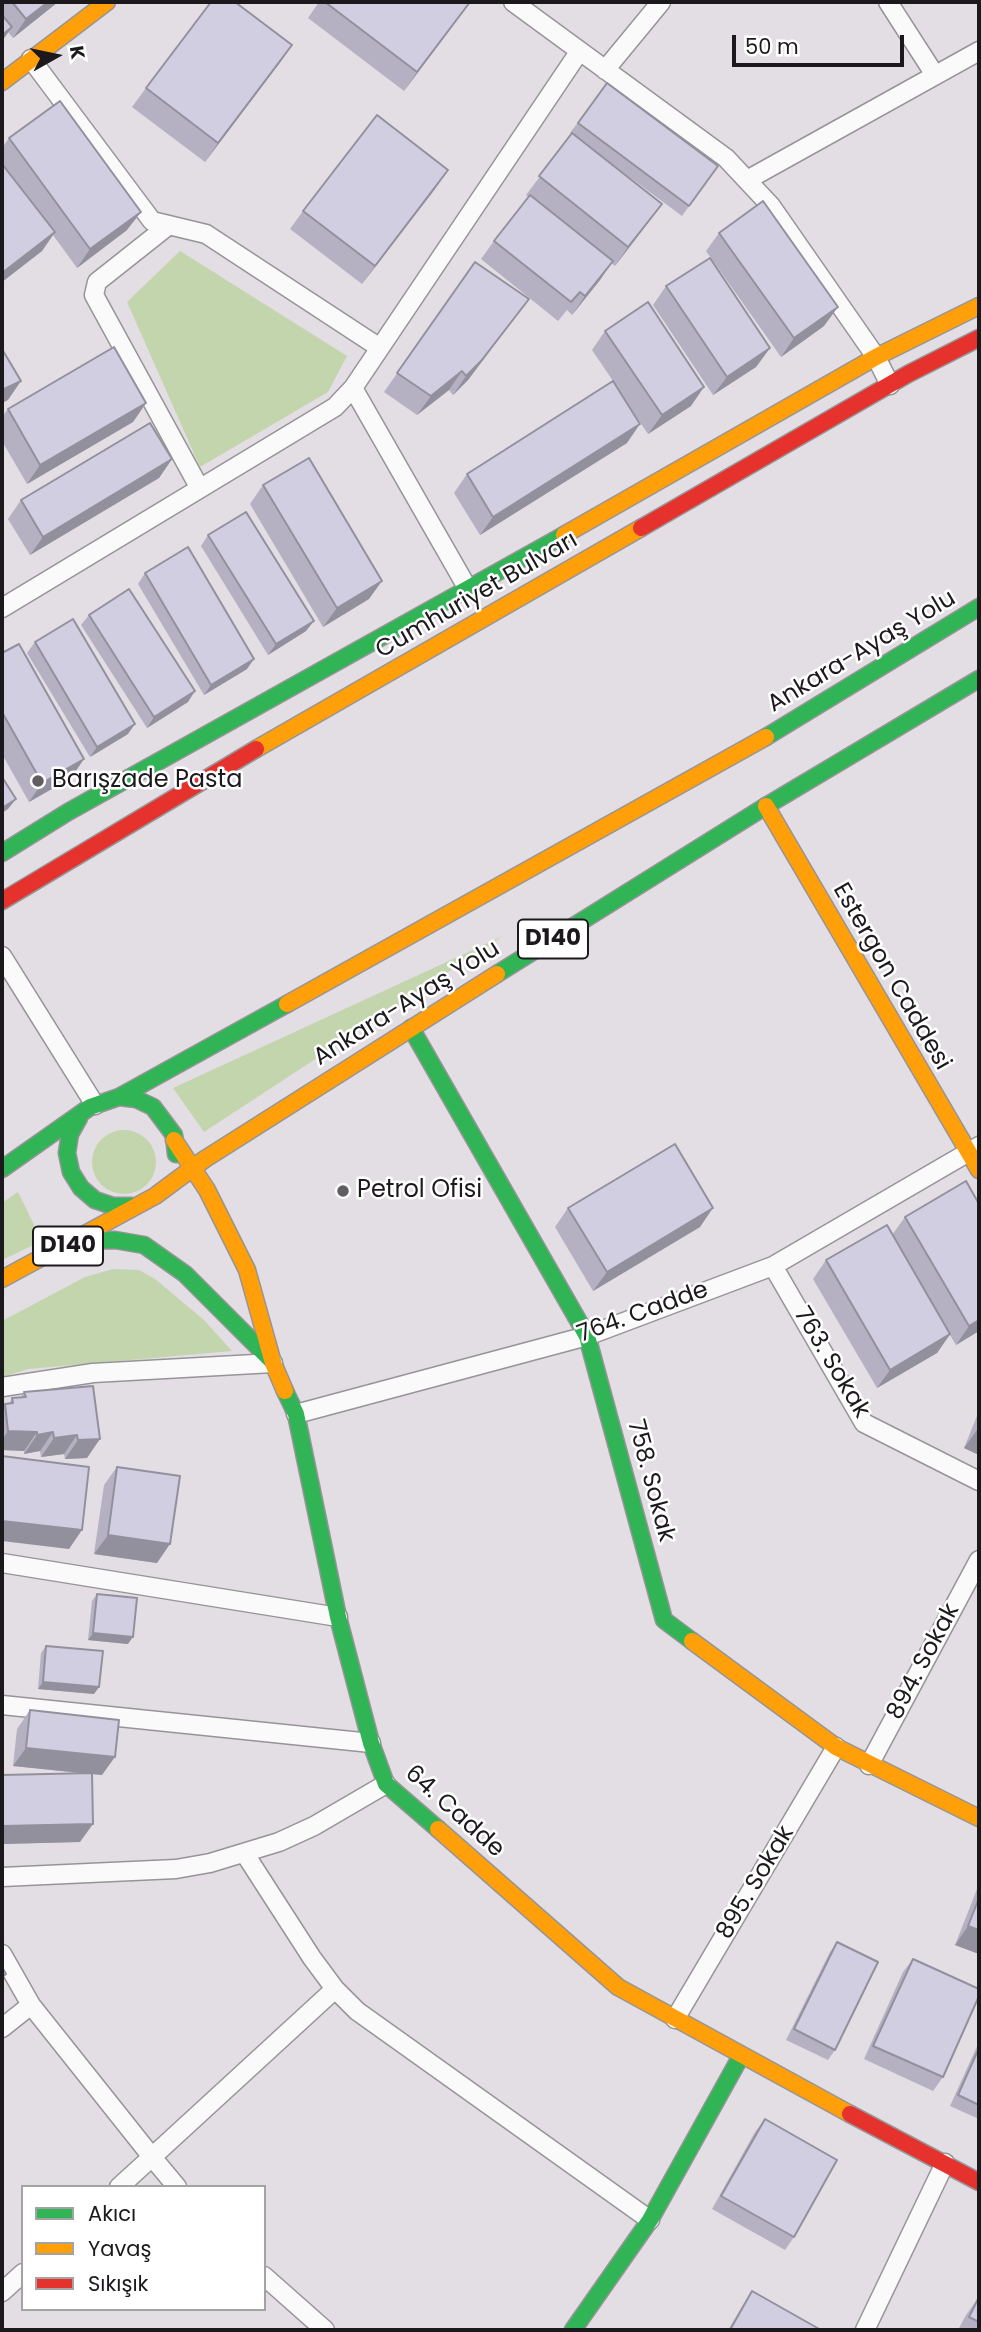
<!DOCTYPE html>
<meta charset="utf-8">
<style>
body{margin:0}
#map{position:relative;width:981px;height:2332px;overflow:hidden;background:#e2dee3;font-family:Poppins,sans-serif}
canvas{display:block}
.frame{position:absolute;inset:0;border:4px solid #1c191c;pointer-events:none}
.legend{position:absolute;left:21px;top:2185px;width:245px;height:126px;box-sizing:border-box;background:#fff;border:2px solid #a4a3a4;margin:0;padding:9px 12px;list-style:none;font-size:21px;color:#1c191c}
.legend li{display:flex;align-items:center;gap:14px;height:35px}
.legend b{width:35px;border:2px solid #a4a3a4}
.north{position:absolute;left:21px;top:21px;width:70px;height:70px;-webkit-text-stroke:5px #fff;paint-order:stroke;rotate:81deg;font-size:19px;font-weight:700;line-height:28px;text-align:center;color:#1c191c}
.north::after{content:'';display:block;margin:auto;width:24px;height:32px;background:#1c191c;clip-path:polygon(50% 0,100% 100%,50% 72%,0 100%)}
.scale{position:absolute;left:732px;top:35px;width:172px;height:32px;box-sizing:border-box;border:4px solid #1c191c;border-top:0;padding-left:9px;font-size:21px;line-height:24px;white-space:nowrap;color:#1c191c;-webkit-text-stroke:5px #fff;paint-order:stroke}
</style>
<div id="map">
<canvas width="981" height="2332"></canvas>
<div class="frame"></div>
<ul class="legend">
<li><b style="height:9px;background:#30b455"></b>Akıcı</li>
<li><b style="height:9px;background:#ff9f0a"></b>Yavaş</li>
<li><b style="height:9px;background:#e5322d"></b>Sıkışık</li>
</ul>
<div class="north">K</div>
<div class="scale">50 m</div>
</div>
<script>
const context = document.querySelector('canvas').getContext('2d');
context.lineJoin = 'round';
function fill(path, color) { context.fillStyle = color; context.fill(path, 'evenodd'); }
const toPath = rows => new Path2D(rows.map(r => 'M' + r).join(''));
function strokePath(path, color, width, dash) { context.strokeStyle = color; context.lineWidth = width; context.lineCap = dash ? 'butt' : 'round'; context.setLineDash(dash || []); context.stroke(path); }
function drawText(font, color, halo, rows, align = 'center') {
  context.font = font + ' Poppins,sans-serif'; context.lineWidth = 5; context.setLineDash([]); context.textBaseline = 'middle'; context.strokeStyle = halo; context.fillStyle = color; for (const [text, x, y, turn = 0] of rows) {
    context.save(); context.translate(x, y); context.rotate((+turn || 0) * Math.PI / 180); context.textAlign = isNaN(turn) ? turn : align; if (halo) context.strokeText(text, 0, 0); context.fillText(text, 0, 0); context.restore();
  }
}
fill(toPath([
 [180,251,347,356,328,392,200,467,127,302],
 [503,936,204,1132,173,1088],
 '92 1162a32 32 0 1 1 64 0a32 32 0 1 1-64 0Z',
 [18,1192,42,1241,2,1260,2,1203],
 [113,1269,139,1270,155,1279,204,1320,232,1351,28,1369,2,1377,2,1321,85,1277]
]), '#c3d5ad');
const street = toPath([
 [513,2,726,158,771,206,876,357,890,385],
 [888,2,935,75],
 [31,59,152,221,206,234,380,348],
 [605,70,661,2],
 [747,180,979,51],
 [169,225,97,282,94,295,199,487],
 [353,388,468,589],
 [2,608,335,407,353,388,579,52],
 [2,956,95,1105],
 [773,1266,864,1423,979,1481],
 [2,1387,93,1373,273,1363],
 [296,1414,587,1336,773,1266,979,1146],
 [2,1563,338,1617],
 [2,1705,371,1743],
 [869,1765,979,1560],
 [245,1854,312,1958,335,1989,357,2011,650,2220],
 [2,1877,176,1869,210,1863,279,1842,314,1826,386,1784],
 [2,1954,31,2005,152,2157,119,2187],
 [675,2019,836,1747],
 [2,2028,31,2005],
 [177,2187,152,2157,335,1989],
 [264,2276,325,2330],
 [2,2292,23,2273],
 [865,2330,945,2163]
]);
const fast = toPath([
 [766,737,979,607],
 [2,853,68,812,564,535],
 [497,974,766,806,979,679],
 [411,1028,587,1336,664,1620,692,1641],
 [119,1097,136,1099,153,1107,174,1135,176,1154],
 [79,1118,70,1134,67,1153,71,1172,81,1188,95,1200,113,1206,132,1206],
 [2,1169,90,1107,119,1097,287,1004],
 [76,1241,115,1240,144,1245,185,1274,273,1362],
 [285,1391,296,1414,338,1617,371,1743,386,1784,438,1829],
 [573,2330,650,2220,741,2056]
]);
const slow = toPath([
 [2,82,107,2],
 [564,535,876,357,979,306],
 [256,749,641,528],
 [766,806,979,1170],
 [287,1004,766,737],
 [174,1140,207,1190,247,1270,273,1363,285,1391],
 [2,1279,155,1196,205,1159,497,974],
 [692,1641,836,1747,979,1818],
 [438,1829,618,1987,850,2114]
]);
const jam = toPath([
 [641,528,908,374,979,338],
 [2,901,256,749],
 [850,2114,979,2182]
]);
strokePath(street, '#979498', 21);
strokePath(fast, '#979498', 19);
strokePath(slow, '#979498', 19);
strokePath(jam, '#979498', 19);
strokePath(street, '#fbfafb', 18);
strokePath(fast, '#30b455', 16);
strokePath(slow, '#ff9f0a', 16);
strokePath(jam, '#e5322d', 16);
fill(toPath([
 [2,2,58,2,13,38,8,32,2,41],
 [319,2,470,2,404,91,308,18],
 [292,45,205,162,132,107,146,88],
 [607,83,718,166,682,216,589,147,662,204,615,266,611,263,600,280,572,315,567,310,558,321,481,259,494,241,529,197,526,195,572,134,570,133],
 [9,138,127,230,77,268,53,235,42,251,2,282,2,148],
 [435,189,362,284,290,229,303,211],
 [719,233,824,326,781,357,706,251],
 [475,262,529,299,468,380,453,395,449,390,417,415,384,392],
 [666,286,770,348,756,367,713,395,653,305],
 [605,331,691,406,648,434,614,383,627,443,480,535,454,493,467,474,613,381,592,350],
 [146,403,133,422,27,484,2,441,2,417,8,409],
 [172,459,159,478,30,555,8,519,21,500],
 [263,485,369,599,323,627,250,504],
 [208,535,306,631,268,655,201,546],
 [145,573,247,669,204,695,138,584],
 [89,615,188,702,147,728,81,625],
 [35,642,128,734,90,757,27,653],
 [2,653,71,778,29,802,2,754],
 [568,1208,700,1227,593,1291,555,1227],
 [905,1217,979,1331,956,1345,950,1335,937,1353,877,1388,813,1279,826,1260,892,1235],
 [93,1386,87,1458,65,1459,64,1454,41,1457,40,1451,24,1454,24,1451,2,1450,2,1409,5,1404,9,1404,12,1398,20,1398,24,1392],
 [979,1411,979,1455,964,1448],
 [117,1467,157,1563,94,1554,104,1485],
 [97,1594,128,1644,88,1640,92,1601],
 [46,1646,99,1687,94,1694,38,1689,41,1653],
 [30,1710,102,1775,92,1774,80,1842,2,1844,2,1775,79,1773,13,1766,17,1729],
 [979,1884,979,1954,955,1945],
 [837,1942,835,2050,828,2060,786,2040,830,1952],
 [913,1959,943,2077,933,2091,864,2059,903,1972],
 [979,2042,979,2119,950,2106],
 [765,2119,794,2237,785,2250,712,2209,755,2132],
 [752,2291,821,2330,728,2330,743,2305],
 [979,2297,979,2330,958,2330,966,2315]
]), '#b5b1c2');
fill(toPath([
 [48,2,58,2,13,38,26,19],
 [470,2,458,19,404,91,417,72],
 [12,27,2,41,2,35],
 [292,45,279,64,205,162,218,143],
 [448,170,435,189,362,284,375,266],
 [662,204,648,223,615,266,628,247],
 [141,212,127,230,77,268,90,249],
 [55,232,42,251,2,282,2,273],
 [613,261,600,280,572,315,585,296],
 [529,299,468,380,453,395,466,376],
 [838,307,824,326,781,357,794,338],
 [770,348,756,367,713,395,727,377],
 [462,371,449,390,417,415,431,396],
 [21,381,8,400,2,403,2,390],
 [704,387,691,406,648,434,662,415],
 [146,403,133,422,27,484,40,465],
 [640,424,627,443,480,535,493,517],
 [172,459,159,478,30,555,43,537],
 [382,581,369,599,323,627,337,608],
 [314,621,306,631,268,655,276,644],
 [254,659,247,669,204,695,211,685],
 [195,691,188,702,147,728,154,717],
 [135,724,128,734,90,757,97,747],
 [84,759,71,778,29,802,42,783],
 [16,799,8,809,2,813,2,808],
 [713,1208,700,1227,593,1291,607,1272],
 [979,1320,979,1331,956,1345,969,1326],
 [950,1334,937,1353,877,1388,890,1370],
 [977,1430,979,1431,979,1455,964,1448],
 [8,1431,37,1432,24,1451,2,1450,2,1440],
 [53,1432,40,1451,24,1454,37,1435],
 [77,1435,64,1454,41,1457,54,1438],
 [100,1439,87,1458,65,1459,78,1440],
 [2,1521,82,1530,69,1549,2,1541],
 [108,1535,170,1544,157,1563,94,1554],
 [93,1633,133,1637,128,1644,88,1640],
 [43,1682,99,1687,94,1694,38,1689],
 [26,1748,115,1757,102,1775,13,1766],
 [93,1824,80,1842,2,1844,2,1826],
 [968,1926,979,1930,979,1954,955,1945]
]), '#93909e');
const building = toPath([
 [12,2,48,2,26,19,12,2],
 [211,2,235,2,292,45,218,143,146,88,211,2],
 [325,2,470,2,417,72,325,2],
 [2,15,12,27,2,35,2,15],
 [607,83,718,166,689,206,578,123,607,83],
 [60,101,141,212,90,249,9,138,60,101],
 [377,115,448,170,375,266,303,211,377,115],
 [572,133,662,204,628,247,539,176,572,133],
 [2,164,55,232,2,273,2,164],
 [530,195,613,261,585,296,580,292,571,302,494,241,530,195],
 [763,201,838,307,794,338,719,233,763,201],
 [710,258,770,348,727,377,666,286,710,258],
 [475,262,529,299,481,361,466,376,462,371,431,396,397,373,475,262],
 [648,302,704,387,662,415,605,331,648,302],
 [114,347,146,403,40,465,8,409,114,347],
 [2,349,21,381,2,390,2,349],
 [613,381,640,424,493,517,467,474,613,381],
 [150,423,172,459,43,537,21,500,150,423],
 [309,458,382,581,337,608,263,485,309,458],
 [246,512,314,621,276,644,208,535,246,512],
 [188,547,254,659,211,685,145,573,188,547],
 [129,589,195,691,154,717,89,615,129,589],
 [73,619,135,724,97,747,35,642,73,619],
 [19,644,84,759,42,783,2,712,2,653,19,644],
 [2,777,16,799,2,808,2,777],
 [675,1144,713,1208,607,1272,568,1208,675,1144],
 [966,1181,979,1204,979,1320,969,1326,905,1217,966,1181],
 [887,1225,950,1334,890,1370,826,1260,887,1225],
 [93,1386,100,1439,78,1440,77,1435,54,1438,53,1432,37,1435,37,1432,8,1431,5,1404,13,1403,12,1398,26,1397,24,1392,93,1386],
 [2,1456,89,1467,82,1530,2,1521,2,1456],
 [117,1467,180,1476,170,1544,108,1535,117,1467],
 [97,1594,137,1598,133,1637,93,1633,97,1594],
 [46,1646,103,1651,99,1687,43,1682,46,1646],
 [30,1710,119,1720,115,1757,26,1748,30,1710],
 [92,1773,93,1824,2,1826,2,1775,92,1773],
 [979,1898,979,1930,968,1926,979,1898],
 [837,1942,878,1962,835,2050,794,2029,837,1942],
 [913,1959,979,1989,979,1996,943,2077,873,2046,913,1959],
 [2,1967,6,1974,2,1977,2,1967],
 [979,2048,979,2105,958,2095,979,2048],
 [765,2119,837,2160,794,2237,721,2196,765,2119],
 [752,2291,821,2330,730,2330,752,2291],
 [979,2297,979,2322,969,2317,979,2297]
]);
fill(building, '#d2cee2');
strokePath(building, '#93909e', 2);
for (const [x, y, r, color] of [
 [38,781,7,"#615e62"],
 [343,1191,7,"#615e62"]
]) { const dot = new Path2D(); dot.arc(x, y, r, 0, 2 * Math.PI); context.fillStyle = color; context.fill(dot); strokePath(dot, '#fff', 2.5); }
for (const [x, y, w] of [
 [553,939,70],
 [68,1246,70]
]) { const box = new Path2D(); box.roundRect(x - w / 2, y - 19.5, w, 39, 5); context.fillStyle = '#fff'; context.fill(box); strokePath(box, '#1c191c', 2); }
drawText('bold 23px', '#1c191c', null, [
 ["D140",553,939],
 ["D140",68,1246]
]);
drawText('24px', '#1c191c', '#fff', [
 ["Cumhuriyet Bulvarı",477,596,-30],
 ["Ankara-Ayaş Yolu",862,652,-31],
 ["Estergon Caddesi",891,977,60],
 ["Ankara-Ayaş Yolu",407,1004,-32],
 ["764. Cadde",643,1313,-20],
 ["763. Sokak",831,1363,59],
 ["758. Sokak",650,1481,75],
 ["894. Sokak",924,1662,-62],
 ["64. Cadde",454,1812,42],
 ["895. Sokak",756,1883,-59]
]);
drawText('24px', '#1c191c', '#fff', [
 ["Barışzade Pasta",52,781],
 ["Petrol Ofisi",357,1191]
], 'left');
</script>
